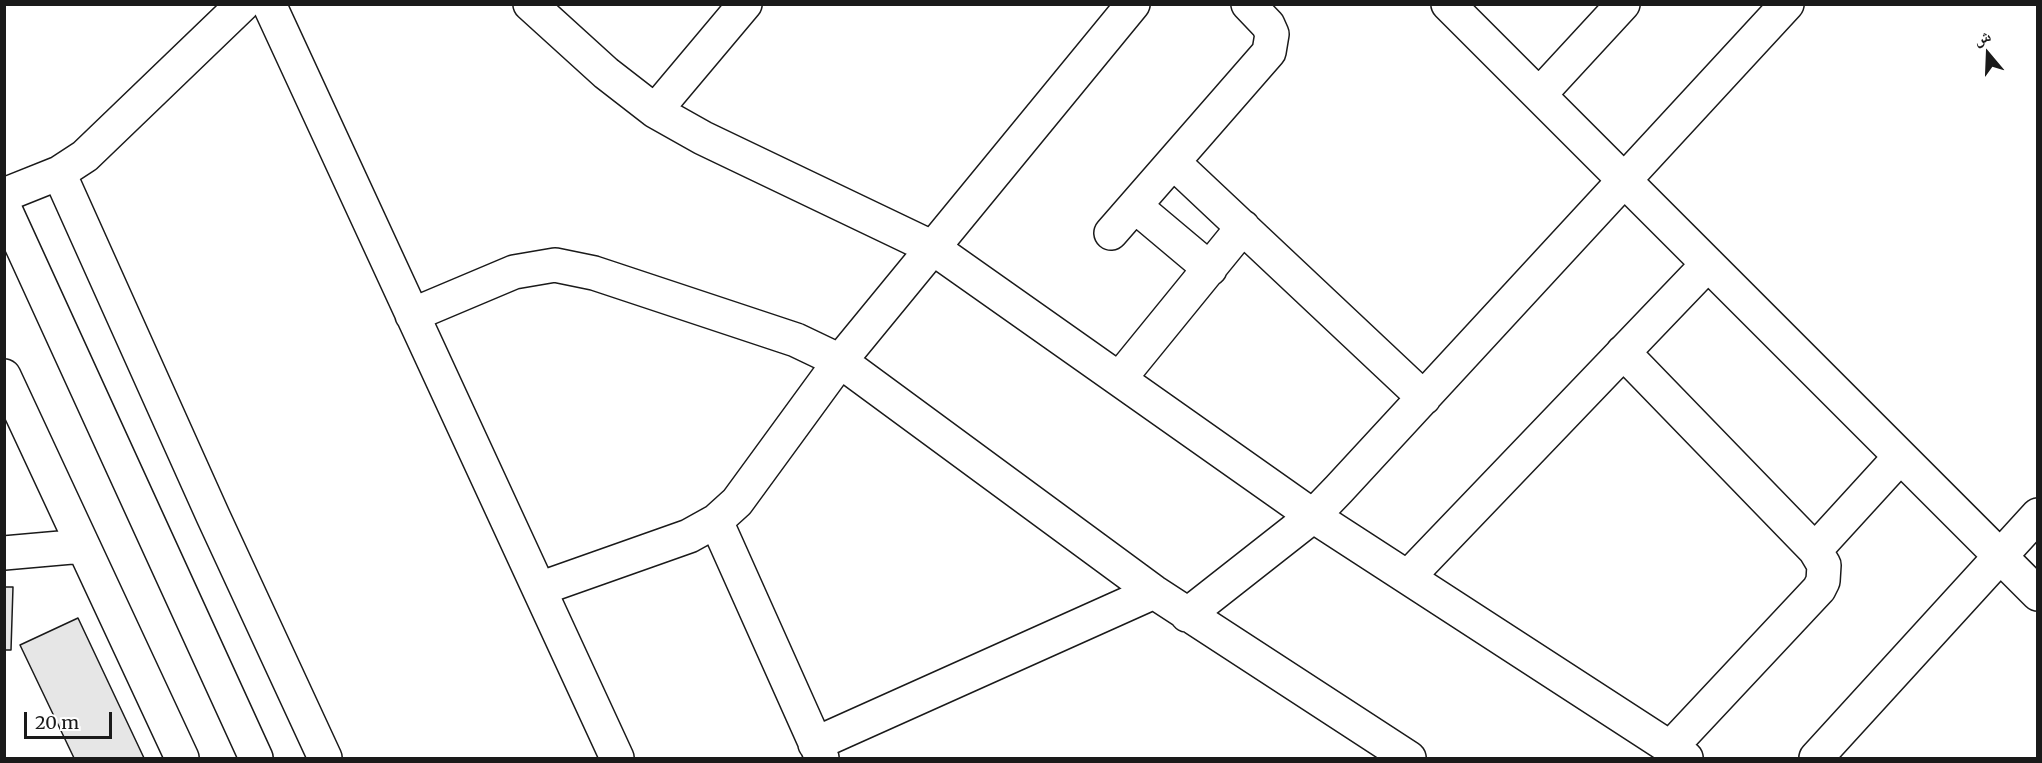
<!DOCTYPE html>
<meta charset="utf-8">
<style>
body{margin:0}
#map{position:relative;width:2042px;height:763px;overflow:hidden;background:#fff;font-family:Merriweather,"Noto Naskh Arabic",serif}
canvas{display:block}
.frame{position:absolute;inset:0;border:6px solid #1a1a1a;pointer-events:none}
.north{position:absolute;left:1958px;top:24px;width:60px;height:60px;-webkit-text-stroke:4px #fff;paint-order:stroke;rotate:341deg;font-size:16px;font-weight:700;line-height:24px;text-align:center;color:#1a1a1a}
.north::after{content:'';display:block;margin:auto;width:21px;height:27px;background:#1a1a1a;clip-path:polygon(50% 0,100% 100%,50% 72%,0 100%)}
.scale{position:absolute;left:24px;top:712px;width:88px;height:27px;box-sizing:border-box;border:3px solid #1a1a1a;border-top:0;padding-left:8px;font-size:18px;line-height:21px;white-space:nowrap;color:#1a1a1a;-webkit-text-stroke:4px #fff;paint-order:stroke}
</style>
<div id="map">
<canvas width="2042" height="763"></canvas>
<div class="frame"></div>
<div class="north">ش</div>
<div class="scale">20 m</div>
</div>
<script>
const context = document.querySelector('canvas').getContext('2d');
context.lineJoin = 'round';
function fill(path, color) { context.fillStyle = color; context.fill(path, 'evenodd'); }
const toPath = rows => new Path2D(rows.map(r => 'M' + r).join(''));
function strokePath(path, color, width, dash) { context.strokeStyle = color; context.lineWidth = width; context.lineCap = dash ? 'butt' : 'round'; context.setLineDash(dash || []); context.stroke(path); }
const building = toPath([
 [4,587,13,587,11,650,4,650,4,587],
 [78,618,144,758,74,758,20,645,78,618]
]);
fill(building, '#e6e6e6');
strokePath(building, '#1a1a1a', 1.5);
const minor = toPath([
 [269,4,617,758],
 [530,4,606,73,655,111,703,138,933,248,1313,516,1686,758],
 [1448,4,2038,594],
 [1539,95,1623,4],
 [655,111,745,4],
 [1173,162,1424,398],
 [59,173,213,516,325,758],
 [4,195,59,173,85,156,243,4],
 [1135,206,1210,269],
 [1111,233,1269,52,1272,34,1268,25,1248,4],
 [412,315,514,272,555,265,594,273,796,340,840,361,1154,592,1409,758],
 [1623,352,1815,550,1824,565,1823,581,1819,589,1670,748],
 [4,376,182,758],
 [1120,378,1243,227],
 [716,521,822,758],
 [1815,550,1900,457],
 [4,553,83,546],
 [1408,577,1708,264],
 [539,589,689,536,716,521,737,502,840,361,1133,4],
 [1187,615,1313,516,1339,489,1787,4],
 [815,744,1154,592],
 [1816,758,2038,515]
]);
const major = toPath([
 [4,207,256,758]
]);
strokePath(minor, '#1a1a1a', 36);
strokePath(major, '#1a1a1a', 36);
strokePath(minor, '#fff', 33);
strokePath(major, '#fff', 33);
</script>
